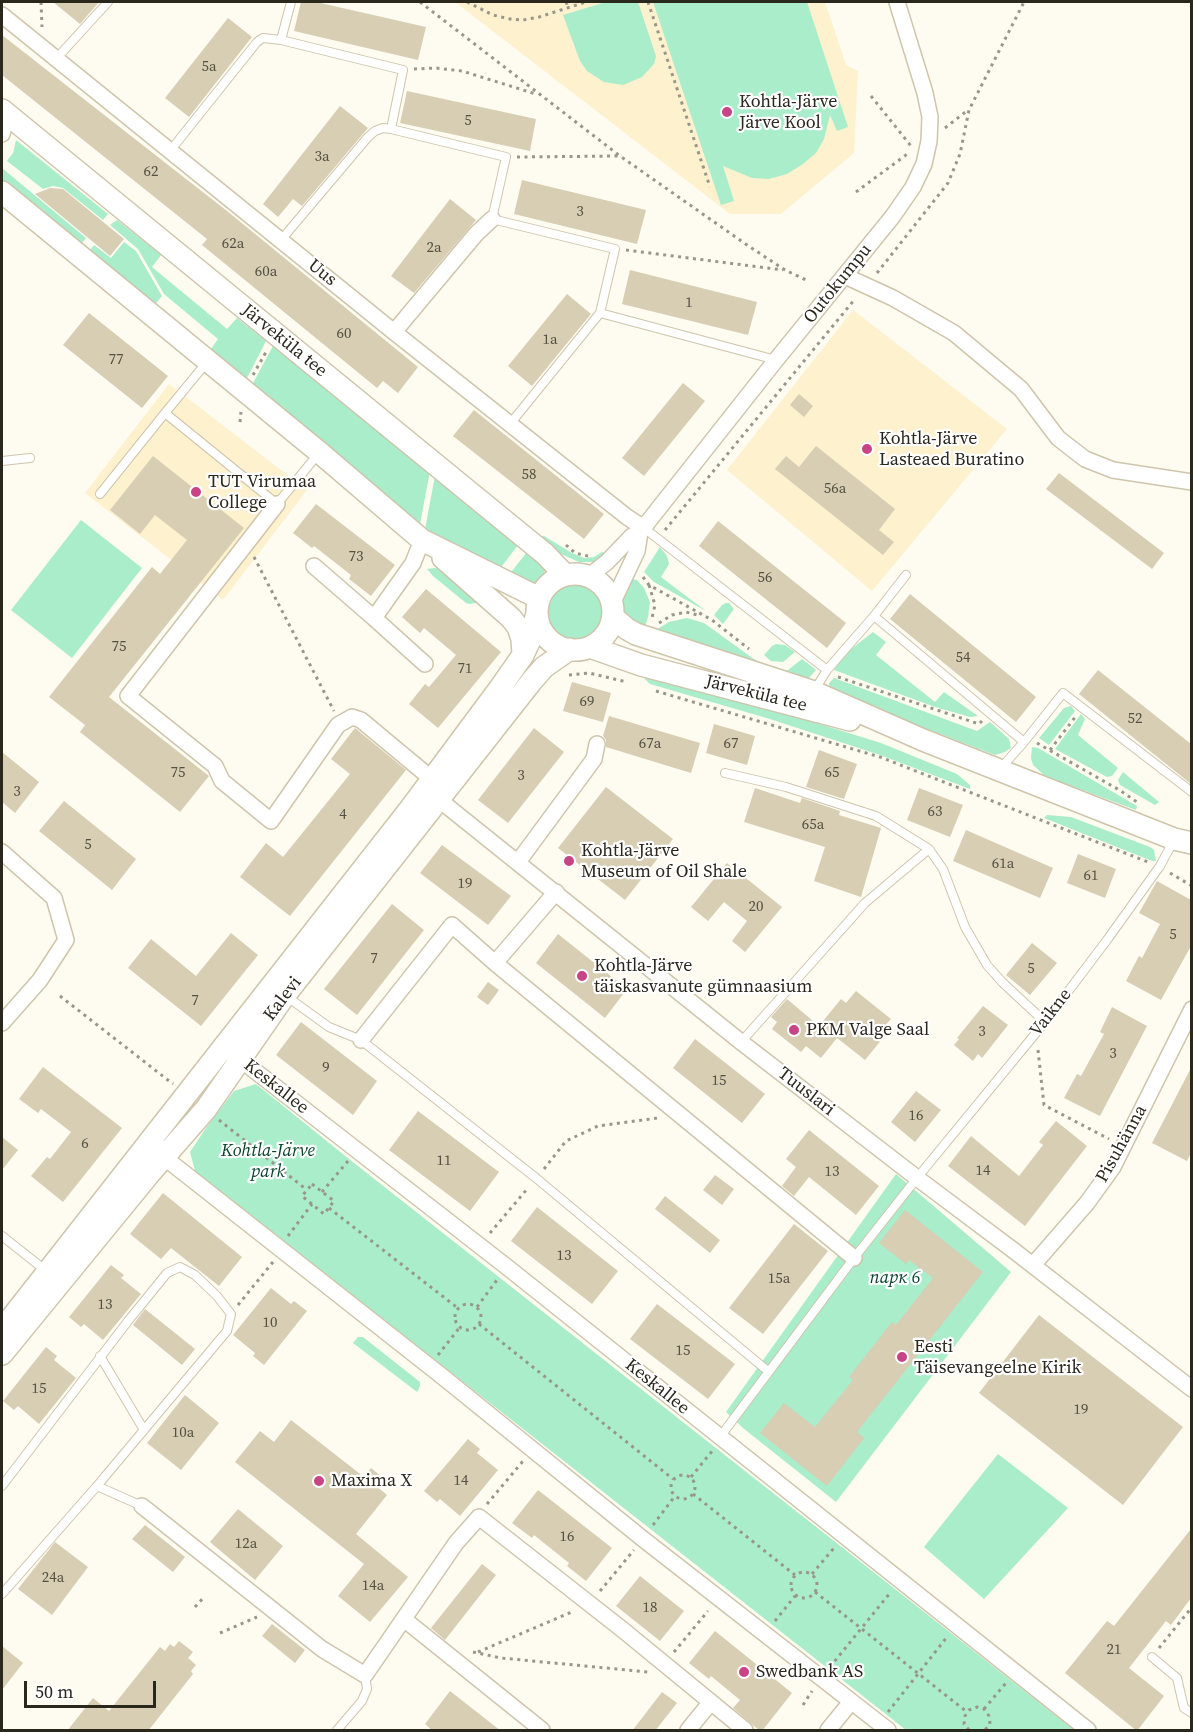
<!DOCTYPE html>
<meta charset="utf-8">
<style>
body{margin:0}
#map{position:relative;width:1193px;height:1732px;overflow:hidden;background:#fefbf0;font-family:"Source Serif 4",serif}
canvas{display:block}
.frame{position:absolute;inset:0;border:3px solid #2a271d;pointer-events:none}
.scale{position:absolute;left:24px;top:1681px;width:132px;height:27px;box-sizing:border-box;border:3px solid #2a271d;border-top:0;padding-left:8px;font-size:18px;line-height:21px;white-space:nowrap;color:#2a271d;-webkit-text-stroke:4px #fff;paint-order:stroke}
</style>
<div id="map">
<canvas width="1193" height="1732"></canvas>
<div class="frame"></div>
<div class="scale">50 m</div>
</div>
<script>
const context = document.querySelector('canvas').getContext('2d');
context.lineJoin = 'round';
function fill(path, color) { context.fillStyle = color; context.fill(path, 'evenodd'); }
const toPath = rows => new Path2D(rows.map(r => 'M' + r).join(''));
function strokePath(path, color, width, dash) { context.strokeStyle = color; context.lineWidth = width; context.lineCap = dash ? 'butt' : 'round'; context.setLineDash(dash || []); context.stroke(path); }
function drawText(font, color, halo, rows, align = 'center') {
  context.font = font + ' "Source Serif 4",serif'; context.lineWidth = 4.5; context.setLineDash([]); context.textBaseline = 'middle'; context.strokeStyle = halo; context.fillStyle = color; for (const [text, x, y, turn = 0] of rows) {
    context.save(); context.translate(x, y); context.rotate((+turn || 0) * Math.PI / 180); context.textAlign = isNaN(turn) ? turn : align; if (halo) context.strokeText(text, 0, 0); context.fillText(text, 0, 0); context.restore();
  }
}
fill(toPath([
 [455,2,825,2,846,65,858,71,854,153,781,214,730,214],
 [853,310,1007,429,872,591,727,470],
 [169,384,307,490,223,600,85,493]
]), '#fdf1ce');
fill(toPath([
 [606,2,638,2,656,56,654,64,642,77,623,85,604,82,587,71,580,61,563,15],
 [653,2,807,2,848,127,837,131,830,115,824,139,816,153,803,164,787,174,769,179,752,178,723,166,734,201,721,205],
 [16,140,108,214,103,220,63,188,53,186,43,189,7,161,13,153],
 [2,168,86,238,79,247,2,183],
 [117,220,161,255,152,267,227,329,237,318,266,341,245,382,209,352,218,339,164,294,138,249,110,225],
 [124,242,136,251,162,296,153,307,87,254,94,245,111,258],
 [273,346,430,471,420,524,251,387],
 [435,476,518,545,499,570,434,536,425,529],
 [81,520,142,568,72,658,11,610],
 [544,536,572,553,584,558,594,557,602,552,608,554,598,562,579,562,554,551,540,537],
 [660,547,667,556,669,564,661,577,706,611,654,582,644,572],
 [527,552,547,569,534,585,508,576],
 [435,568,440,569,478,600,475,603,470,604,466,603,433,576,427,569],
 [631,579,637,580,644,588,650,602,648,617,643,633,628,618,624,610,624,596],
 '547 612a28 28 0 1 1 56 0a28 28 0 1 1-56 0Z',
 [726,603,729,603,734,609,723,624,714,615,722,605],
 [687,618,704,623,769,670,782,672,788,670,802,659,816,670,806,681,793,682,654,636,656,630,669,622],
 [873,632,886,642,876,655,935,702,944,692,978,716,970,717,935,707,834,670,846,653],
 [776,644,785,645,795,652,783,662,771,661,764,655,772,646],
 [644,674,745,701,881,743,957,774,970,785,970,789,880,755,770,719,650,684,644,678],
 [834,678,977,731,990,722,1009,739,1011,748,1005,752,995,755,914,724,899,721,830,689,829,683],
 [1071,706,1075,711,1049,745,1039,738,1064,708],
 [1081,714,1085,719,1078,735,1118,768,1112,776,1107,777,1055,749],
 [1032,747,1038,748,1137,806,1136,810,1045,776,1033,765,1031,758],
 [1123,772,1159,802,1155,805,1120,785,1118,780],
 [1047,815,1071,817,1150,847,1154,850,1156,861,1152,861,1044,818],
 [256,1084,349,1159,1074,1730,906,1730,195,1171,190,1152,206,1128,234,1091],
 [896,1174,1011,1272,836,1502,743,1428,726,1412],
 [358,1337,363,1337,420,1382,420,1386,417,1392,353,1343],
 [998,1454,1068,1508,984,1599,924,1547]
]), '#a9edca');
fill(toPath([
 [53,2,99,2,80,24],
 [301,2,316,2,426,27,418,60,294,31],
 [228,18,252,37,189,117,165,98],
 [2,35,227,211,418,367,398,393,383,381,377,388,202,245,207,239,2,75],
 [407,91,536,119,530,151,400,123],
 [340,106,368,128,302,206,293,199,278,217,263,204],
 [522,180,646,210,637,244,514,214],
 [50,188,63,189,124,239,110,256,35,194],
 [450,199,476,220,414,293,391,276],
 [630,270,757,302,748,335,622,304],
 [567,294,591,314,532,386,508,366],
 [89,313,168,376,142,408,63,345],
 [683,383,705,401,644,476,622,458],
 [799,394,813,406,804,417,790,405],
 [474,410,604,514,584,539,453,436],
 [816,446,895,509,879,530,894,542,883,555,775,469,786,456,799,467],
 [153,456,244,528,109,697,209,776,180,812,80,732,85,725,49,697,152,567,160,574,187,540,155,515,140,534,110,510],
 [1059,473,1164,553,1152,569,1046,489],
 [316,504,395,565,371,596,349,579,351,575,314,546,312,548,293,533],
 [718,521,846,623,827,648,699,546],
 [426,589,501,652,438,728,409,704,425,684,429,687,456,655,424,628,420,633,402,617],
 [910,594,1036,697,1016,722,890,619],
 [1098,670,1191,744,1191,784,1079,694],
 [572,682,611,693,603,722,563,711],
 [609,716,700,743,691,773,606,747,606,740,603,736],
 [714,724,755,736,747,765,706,753],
 [355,728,406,770,290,916,240,877,266,843,283,857,350,774,331,759],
 [534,728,564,752,508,823,478,800],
 [819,750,857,764,844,799,806,787],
 [2,752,39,782,15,813,2,802],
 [606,787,673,839,625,900,558,848],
 [755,788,800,803,802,798,840,811,839,815,881,828,861,897,814,881,825,847,744,822],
 [919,788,963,805,950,837,907,820],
 [64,801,136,859,112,890,39,831],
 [966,830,1053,868,1040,898,953,861],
 [442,845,511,896,488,925,420,873],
 [1078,854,1116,869,1105,898,1067,883],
 [727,863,782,907,745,952,732,941,747,921,724,902,708,921,691,907],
 [1157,881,1191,900,1191,946,1161,1000,1126,981,1139,956,1142,958,1160,924,1139,913],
 [392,904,424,930,357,1015,324,989],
 [231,933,258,955,201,1026,128,968,151,939,196,976],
 [558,934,627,989,605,1018,536,963],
 [1032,943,1057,963,1030,995,1006,975],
 [488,982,499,990,488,1005,477,997],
 [856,991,891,1019,882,1029,887,1033,865,1060,837,1038,821,1058,806,1046,801,1052,772,1029,777,1022,771,1017,787,999,819,1026,841,999,846,1003],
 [983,1006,1008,1025,982,1058,978,1054,973,1061,954,1045,959,1039,957,1038],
 [1112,1007,1147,1026,1100,1116,1064,1098,1077,1074,1081,1076,1104,1034,1100,1032],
 [301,1022,377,1081,353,1115,276,1055],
 [695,1039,765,1094,742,1123,673,1068],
 [43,1067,122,1128,63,1202,31,1176,47,1157,50,1159,71,1132,41,1109,38,1113,19,1099],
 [1191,1068,1191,1153,1187,1161,1152,1143],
 [916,1091,941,1110,915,1142,891,1122],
 [418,1111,499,1172,470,1211,389,1150],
 [1056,1121,1087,1146,1025,1226,948,1166,971,1136,1019,1176,1043,1145,1039,1142],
 [809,1130,879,1186,856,1215,809,1177,794,1196,782,1186,796,1167,786,1159],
 [2,1137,18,1150,2,1170],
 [715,1175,734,1189,722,1205,703,1190],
 [163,1193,242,1257,219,1286,171,1248,161,1259,130,1234],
 [665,1196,720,1240,710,1253,655,1209],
 [537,1207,618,1271,592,1304,511,1241],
 [905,1210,983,1272,857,1432,864,1438,827,1486,760,1433,784,1403,815,1427,853,1380,849,1377,892,1322,896,1325,933,1278,909,1260,906,1264,879,1243],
 [794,1224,828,1251,763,1334,729,1308],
 [111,1265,124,1275,121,1278,141,1294,103,1340,84,1324,81,1327,69,1317],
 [271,1288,291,1304,294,1301,307,1311,264,1365,253,1356,255,1353,233,1335],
 [657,1304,735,1364,708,1399,630,1339],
 [145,1309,195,1349,182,1365,133,1325],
 [1039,1315,1183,1427,1123,1505,979,1393],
 [46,1347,57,1356,54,1360,76,1378,39,1424,18,1406,14,1410,3,1401],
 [185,1395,219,1423,181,1470,147,1443],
 [291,1420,364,1477,371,1468,382,1477,375,1485,387,1495,356,1534,408,1577,370,1622,338,1596,364,1564,235,1462,260,1431,274,1442],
 [468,1439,480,1449,477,1453,498,1470,460,1516,440,1499,437,1502,424,1491],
 [538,1490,612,1548,586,1581,567,1566,569,1563,534,1535,532,1538,512,1523],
 [238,1509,283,1546,255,1580,210,1542],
 [145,1525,185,1557,173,1572,132,1539],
 [1191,1529,1191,1598,1171,1625,1166,1621,1129,1668,1164,1696,1137,1731,1065,1673,1107,1621,1114,1626],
 [55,1542,88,1567,52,1615,18,1589],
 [482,1564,496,1575,445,1640,431,1628],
 [640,1576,684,1611,660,1641,616,1606],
 [272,1624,305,1650,295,1663,262,1636],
 [715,1631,792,1693,762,1731,760,1731,733,1708,740,1700,711,1676,709,1679,689,1663],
 [179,1641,193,1652,188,1658,196,1665,191,1671,193,1674,148,1731,67,1731,93,1698,109,1711,160,1647,165,1651,170,1644,174,1647],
 [2,1646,23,1663,2,1690],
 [450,1691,501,1731,433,1731,425,1724],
 [662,1692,677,1703,655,1731,632,1731]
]), '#d7ceb4');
const service = toPath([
 [291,2,281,40,403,70,391,129,506,157,492,219,615,249,600,313],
 [56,59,108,2],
 [170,151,257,42,263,38,281,40],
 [281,240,368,137,375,131,383,128,391,129],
 [207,362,165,413,277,504,319,453],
 [510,424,600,313,776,360],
 [2,461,30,458],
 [100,494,165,413],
 [644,528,827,670],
 [874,616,1024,742,1000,769],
 [814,691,827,670,874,616,906,575],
 [1024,742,1063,693,1192,792],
 [725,773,786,787,876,816,929,849,865,903,741,1042],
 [929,849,943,869,965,927,987,965,1002,982,1045,1022],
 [286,996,329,1027,361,1040,536,1178,769,1372],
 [2,1236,45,1270],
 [100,1356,144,1430],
 [720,1437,854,1258,917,1178,1045,1022,1107,940,1160,866,1174,840],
 [2,1486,128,1321,167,1273,180,1267,195,1275,217,1296,231,1314,227,1331,97,1486],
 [2,1594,97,1486,142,1506],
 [1152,1657,1177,1678,1184,1708,1192,1713],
 [337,1730,362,1701,367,1689,365,1675]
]);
const minor = toPath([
 [2,15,394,332,627,517,644,528],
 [2,112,4,127,2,134],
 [845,276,893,298,954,333,1021,389,1058,438,1085,459,1113,470,1192,482],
 [394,332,476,234,492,219],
 [277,504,128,696,215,766,222,781,271,821,338,725,352,717,361,720,439,785],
 [422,540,413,563,374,618,425,664],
 [314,566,374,618],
 [589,576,607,562,632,536,640,532,776,360,893,216,913,187,924,164,929,141,930,117,925,93,897,2],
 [612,604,637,551,640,532],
 [432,794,741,1042,917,1178,1013,1250,1192,1389],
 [2,852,54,898,66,940,40,980,2,1023],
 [518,862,594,759,597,744],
 [495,963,556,892],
 [361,1040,452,925,495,963,854,1258],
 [232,1053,507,1267,1088,1730],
 [162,1148,165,1158,443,1377,643,1539,888,1730],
 [1033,1265,1087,1203,1113,1167,1192,1009],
 [142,1506,322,1649,365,1675,456,1543,479,1517,623,1630,745,1730],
 [405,1620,542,1730],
 [688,1730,711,1702],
 [828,1730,851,1702]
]);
const secondary = toPath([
 [2,110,545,554,565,575],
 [2,192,319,452,422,540,539,598],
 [443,558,511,618,518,627,522,639,523,655],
 '537 612a38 38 0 1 1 76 0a38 38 0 1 1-76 0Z',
 [613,617,627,629,636,634,814,692,923,740,1174,839,1192,843],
 [590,647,641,665,850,720],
 [2,1330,410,809,500,688,523,655,530,640,537,613],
 [2,1354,150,1173,206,1109,285,995,531,682,544,667,570,649]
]);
strokePath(service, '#cec5ab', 10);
strokePath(minor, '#cec5ab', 18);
strokePath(secondary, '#cec5ab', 24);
strokePath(toPath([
 [41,2,42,27],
 [420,2,620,156,747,245,785,270,806,280],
 [467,2,493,15,510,19,523,20,539,17,586,2],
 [566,2,568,7],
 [648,2,710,187],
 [414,69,436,68,462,71,536,94],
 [871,96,911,146],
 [945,128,968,110],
 [517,157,618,156],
 [856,192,910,152],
 [626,250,783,270],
 [877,273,948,183,960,154,969,110,1024,2],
 [253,375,266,352],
 [240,422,241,412],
 [665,530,855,299],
 [566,545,575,553,588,556],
 [254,557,334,711],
 [643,577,649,585,712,620,749,649],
 [649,585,655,605,652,618],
 [659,623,672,615,686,612,701,616],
 [569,675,589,673,627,682],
 [838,677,979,724,982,721],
 [656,691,880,757,1148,862],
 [1037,743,1121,791,1137,802],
 [1050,750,1076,716],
 [1170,873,1192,886],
 [60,996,173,1084],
 [1038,1050,1044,1105,1109,1139],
 [219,1120,307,1190],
 [544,1169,566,1141,598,1126,658,1118],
 [312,1184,334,1201,324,1214,302,1196,312,1184],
 [322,1192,348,1161],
 [329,1208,459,1309],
 [490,1233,528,1188],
 [288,1236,312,1204],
 '455 1317a13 13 0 1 1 26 0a13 13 0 1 1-26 0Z',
 [238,1305,273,1262],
 [477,1307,497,1280],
 [479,1324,673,1479],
 [438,1355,460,1327],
 '671 1487a12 12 0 1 1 24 0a12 12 0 1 1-24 0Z',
 [691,1477,713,1450],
 [693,1494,795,1575],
 [487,1504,523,1461],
 [653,1525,675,1496],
 '791 1585a13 13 0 1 1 26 0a13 13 0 1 1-26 0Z',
 [812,1574,834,1548],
 [600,1591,634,1550],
 [815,1592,967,1712],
 [195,1607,204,1597],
 [775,1621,795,1596],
 [220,1633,257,1617],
 [1159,1648,1192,1607],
 [473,1652,501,1658,648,1672],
 [478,1652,574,1611],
 [674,1652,708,1611],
 [830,1667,890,1593],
 [803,1705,812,1691],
 [984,1709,1006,1683],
 [888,1712,947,1637],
 [969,1730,964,1724,965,1716,969,1710,977,1707,984,1709,989,1716,990,1724,985,1730]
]), '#99968c', 3, [3, 4.5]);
strokePath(service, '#fff', 8);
strokePath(minor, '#fff', 15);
strokePath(secondary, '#fff', 21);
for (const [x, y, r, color] of [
 [727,112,6,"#c94485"],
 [867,449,6,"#c94485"],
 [196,492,6,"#c94485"],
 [569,861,6,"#c94485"],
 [582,976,6,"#c94485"],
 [794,1030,6,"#c94485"],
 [902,1357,6,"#c94485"],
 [319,1481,6,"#c94485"],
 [744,1672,6,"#c94485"]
]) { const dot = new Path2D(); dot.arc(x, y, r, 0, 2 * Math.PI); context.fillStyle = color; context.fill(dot); strokePath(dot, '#fff', 2); }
drawText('15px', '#555143', null, [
 ["5a",209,67],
 ["5",468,121],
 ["3a",322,157],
 ["62",151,172],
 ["3",580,212],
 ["62a",233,244],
 ["2a",434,248],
 ["60a",266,272],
 ["1",689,303],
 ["60",344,334],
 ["1a",550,340],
 ["77",116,360],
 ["58",529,475],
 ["56a",835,489],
 ["73",356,557],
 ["56",765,578],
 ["75",119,647],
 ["54",963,658],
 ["71",465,669],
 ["69",587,702],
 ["52",1135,719],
 ["67a",650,744],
 ["67",731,744],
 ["75",178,773],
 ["65",832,773],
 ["3",521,776],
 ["3",17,792],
 ["63",935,812],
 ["4",343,815],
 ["65a",813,825],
 ["5",88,845],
 ["61a",1003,864],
 ["61",1091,876],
 ["19",465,884],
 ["20",756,907],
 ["5",1173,935],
 ["7",374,959],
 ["5",1031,969],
 ["7",195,1001],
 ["3",982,1032],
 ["3",1113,1054],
 ["9",326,1068],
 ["15",719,1081],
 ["16",916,1116],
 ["6",85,1144],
 ["11",444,1161],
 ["14",983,1171],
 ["13",832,1172],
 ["13",564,1256],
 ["15a",779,1279],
 ["13",105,1305],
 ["10",270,1323],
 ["15",683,1351],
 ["15",39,1389],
 ["19",1081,1410],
 ["10a",183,1433],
 ["14",461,1481],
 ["16",567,1537],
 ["12a",246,1544],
 ["24a",53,1578],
 ["14a",373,1586],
 ["18",650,1608],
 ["21",1114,1650]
]);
drawText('18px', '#2a271d', '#fff', [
 ["Kohtla-Järve",739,102],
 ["Järve Kool",739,123],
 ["Kohtla-Järve",879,439],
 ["Lasteaed Buratino",879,460],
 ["TUT Virumaa",208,482],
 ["College",208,503],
 ["Kohtla-Järve",581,851],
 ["Museum of Oil Shale",581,872],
 ["Kohtla-Järve",594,966],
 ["täiskasvanute gümnaasium",594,987],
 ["PKM Valge Saal",806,1030],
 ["Eesti",914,1347],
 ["Täisevangeelne Kirik",914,1368],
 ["Maxima X",331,1481],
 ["Swedbank AS",756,1672]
], 'left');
drawText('18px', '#2a271d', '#fff', [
 ["Uus",322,273,39],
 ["Outokumpu",838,284,-51],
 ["Järveküla tee",284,341,39],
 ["Järveküla tee",756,694,14],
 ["Kalevi",283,999,-53],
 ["Vaikne",1051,1013,-52],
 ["Keskallee",276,1087,38],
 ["Tuuslari",806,1092,38],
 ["Pisuhänna",1122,1144,-61],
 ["Keskallee",657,1387,39]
]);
drawText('italic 18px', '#053f29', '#fff', [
 ["Kohtla-Järve",268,1151],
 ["park",268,1172],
 ["парк 6",895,1278]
]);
</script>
